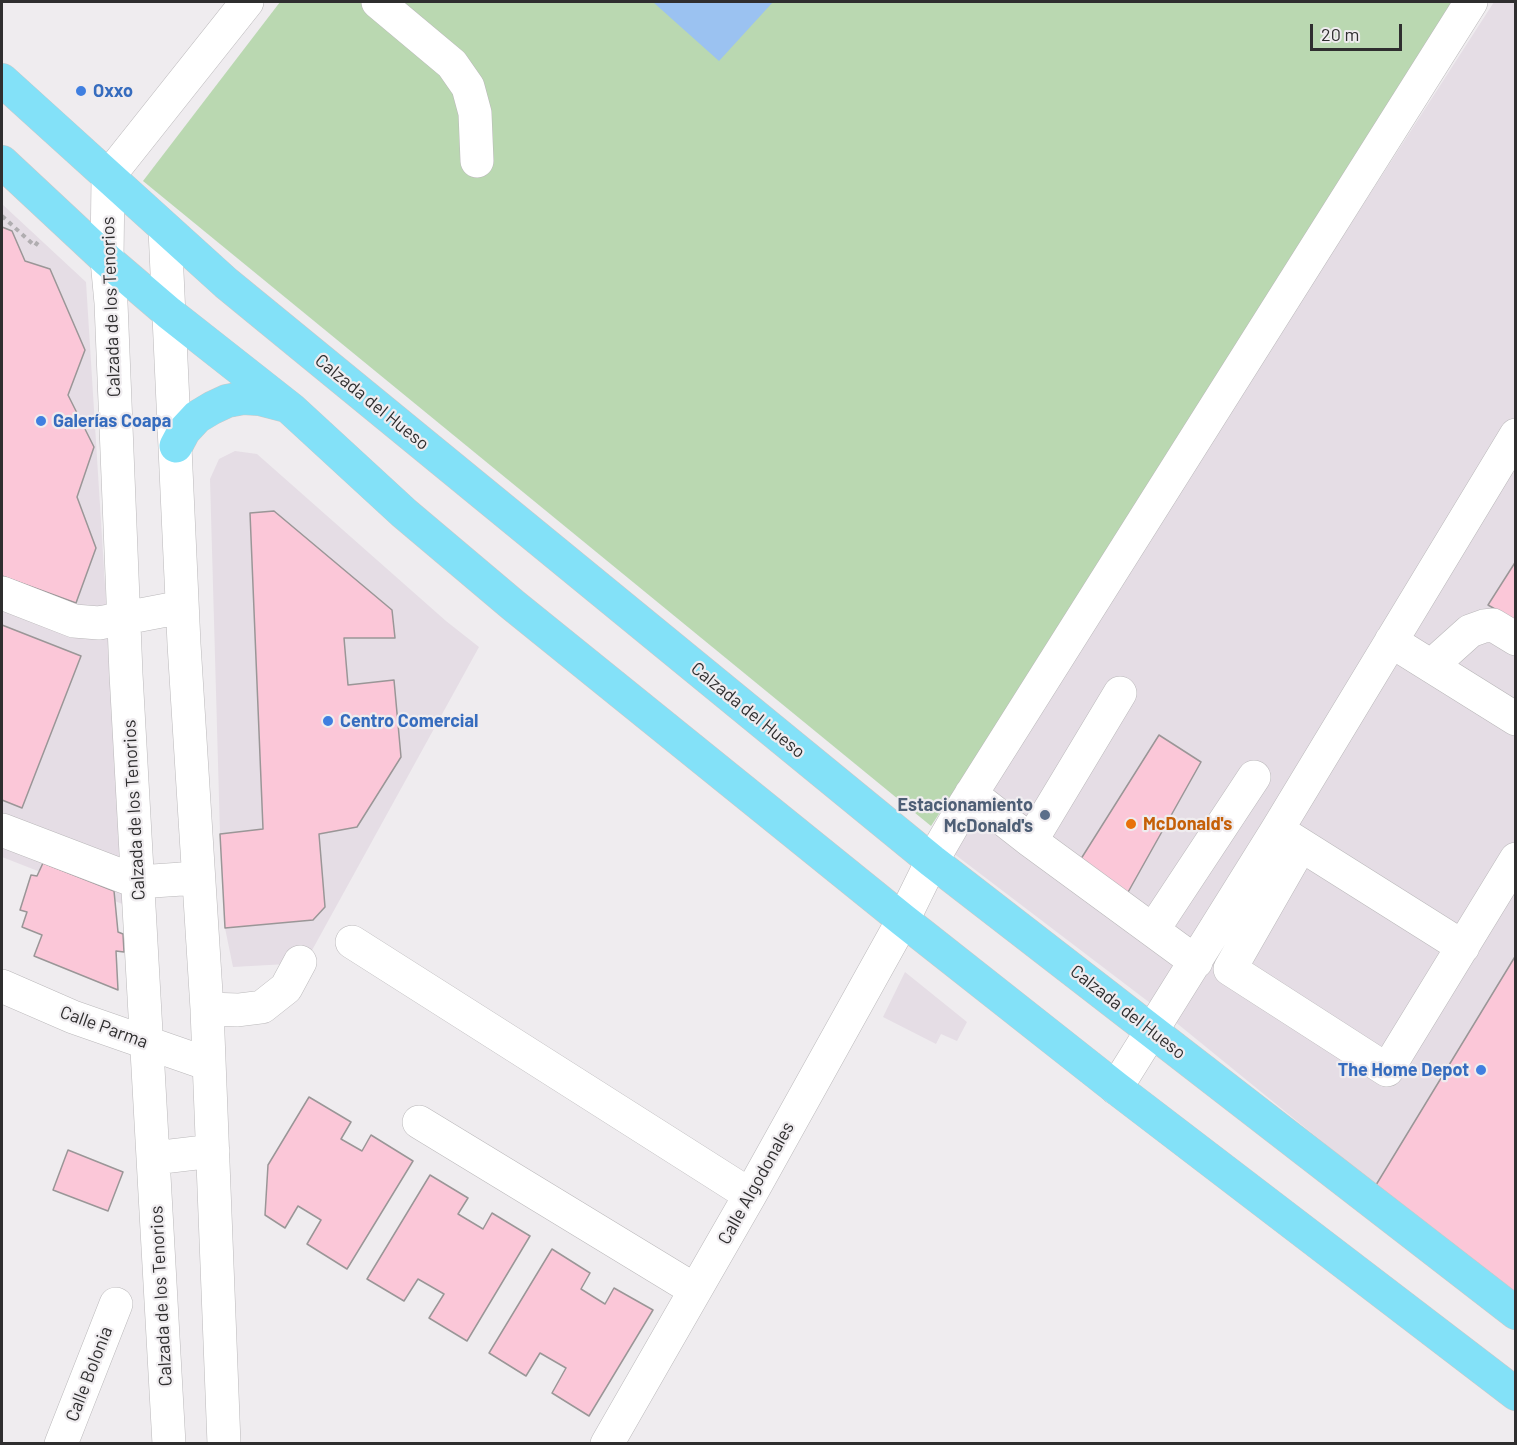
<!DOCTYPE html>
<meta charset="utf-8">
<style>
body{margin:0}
#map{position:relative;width:1517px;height:1445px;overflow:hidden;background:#efecef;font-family:Barlow,sans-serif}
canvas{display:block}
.frame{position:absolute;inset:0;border:3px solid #2f2e2f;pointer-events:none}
.scale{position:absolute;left:1310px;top:24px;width:92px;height:27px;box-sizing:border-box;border:3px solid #2f2e2f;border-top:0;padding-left:8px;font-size:18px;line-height:21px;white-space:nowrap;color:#2f2e2f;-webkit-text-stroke:4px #efecef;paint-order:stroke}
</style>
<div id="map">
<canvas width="1517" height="1445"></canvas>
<div class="frame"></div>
<div class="scale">20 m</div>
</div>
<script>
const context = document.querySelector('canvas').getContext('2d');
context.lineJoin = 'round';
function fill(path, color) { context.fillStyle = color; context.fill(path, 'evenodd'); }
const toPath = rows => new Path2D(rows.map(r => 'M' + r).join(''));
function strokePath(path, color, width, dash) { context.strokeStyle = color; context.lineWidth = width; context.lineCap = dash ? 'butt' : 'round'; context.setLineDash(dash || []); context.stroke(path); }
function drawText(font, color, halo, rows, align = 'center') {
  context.font = font + ' Barlow,sans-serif'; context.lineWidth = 4.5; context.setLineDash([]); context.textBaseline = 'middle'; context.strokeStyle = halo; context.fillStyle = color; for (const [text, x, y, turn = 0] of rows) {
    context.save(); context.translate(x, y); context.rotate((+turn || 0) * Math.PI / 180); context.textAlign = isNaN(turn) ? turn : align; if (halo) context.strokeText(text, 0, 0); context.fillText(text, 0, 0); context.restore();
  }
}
fill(toPath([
 [1494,2,1515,2,1515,1295,1384,1192,1179,1025,953,853,1067,663],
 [2,204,86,282,125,905,2,857],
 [235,451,257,454,446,621,479,647,305,963,233,967,225,928,220,834,210,479,219,459],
 [905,972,967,1022,957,1041,941,1034,936,1044,883,1017]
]), '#e5dde5');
fill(toPath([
 [280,2,1457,2,1064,625,931,826,143,181]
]), '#bad8b1');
fill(toPath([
 [653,2,773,2,719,61]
]), '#9bc2f1');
const building = toPath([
 [2,227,12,231,25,261,50,269,85,350,68,395,94,447,77,497,96,548,76,603,2,576,2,227],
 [274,511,392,610,395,638,344,638,348,685,394,680,401,757,357,827,319,834,325,907,313,920,225,928,220,834,263,829,250,513,274,511],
 [1516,561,1516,621,1488,605,1516,561],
 [2,625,81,656,22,808,2,800,2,625],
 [1159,735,1201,762,1127,894,1079,862,1159,735],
 [43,863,114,891,118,932,123,934,124,952,116,951,118,990,34,956,42,935,22,927,27,912,20,910,31,875,37,876,43,863],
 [1516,955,1516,1294,1376,1185,1516,955],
 [309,1097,351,1122,341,1139,362,1151,371,1135,413,1161,347,1269,307,1244,321,1220,298,1206,285,1228,265,1215,268,1165,309,1097],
 [68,1150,123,1172,108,1211,53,1190,68,1150],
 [430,1175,468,1198,458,1214,483,1229,492,1213,530,1236,467,1341,429,1318,444,1294,418,1279,404,1301,367,1279,430,1175],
 [552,1249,590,1273,581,1289,605,1304,614,1288,653,1310,589,1416,552,1393,566,1368,540,1353,526,1376,489,1353,552,1249]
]);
fill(building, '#fbc7d8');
strokePath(building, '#9a9697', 1.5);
const minor = toPath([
 [378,2,452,64,468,87,475,113,477,161],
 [165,229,184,644,207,1009,224,1444],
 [2,593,74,621,99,623,182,607],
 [1391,641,1516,719],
 [1431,666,1470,631,1484,626,1493,625,1516,639],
 [1120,693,1031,841,1196,962],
 [971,794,1031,841],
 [2,830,138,882,197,878],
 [1282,833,1463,947],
 [1301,845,1230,969,1387,1070,1516,859],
 [1153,930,1254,777],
 [352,942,750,1195],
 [2,986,73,1017,208,1064],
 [207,1009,238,1010,262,1007,286,988,300,962],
 [1116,1088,1277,830,1516,435],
 [419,1122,695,1290],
 [154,1158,213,1151],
 [61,1444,116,1304],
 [169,1444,126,674,111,303,107,260,108,177,247,2],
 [607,1444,750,1195,903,920,932,861,965,804,1471,2]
]);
const major = toPath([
 [2,80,226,283,932,861,1516,1313],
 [2,162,107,260,169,313,291,409,404,513,513,605,903,920,1116,1088,1516,1394],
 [176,446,184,431,197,417,212,408,227,401,243,398,260,399,283,405]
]);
strokePath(minor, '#bab8ba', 34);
strokePath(major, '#c9c9c9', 34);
strokePath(toPath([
 [2,216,35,246,40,239]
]), '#b0adb0', 4, [4.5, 4.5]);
strokePath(minor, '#fff', 33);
strokePath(major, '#83e1f8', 33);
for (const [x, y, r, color] of [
 [81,91,6,"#3f7fe0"],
 [41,421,6,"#3f7fe0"],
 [328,721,6,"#3f7fe0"],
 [1045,815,6,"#5c6f8a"],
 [1131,824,6,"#e8710a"],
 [1481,1070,6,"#3f7fe0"]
]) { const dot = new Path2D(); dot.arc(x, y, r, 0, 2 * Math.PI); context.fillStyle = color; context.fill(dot); strokePath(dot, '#efecef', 2); }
drawText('bold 18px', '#366cbe', '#efecef', [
 ["Oxxo",93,91],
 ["Galerías Coapa",53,421],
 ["Centro Comercial",340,721],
 ["The Home Depot",1469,1070,"right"]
], 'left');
drawText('18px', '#2f2e2f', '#efecef', [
 ["Calzada de los Tenorios",111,307,-92],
 ["Calzada del Hueso",372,402,39],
 ["Calzada del Hueso",748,710,39],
 ["Calzada de los Tenorios",134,810,-93],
 ["Calzada del Hueso",1128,1012,38],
 ["Calle Parma",104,1027,20],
 ["Calle Algodonales",756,1183,-61],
 ["Calzada de los Tenorios",161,1296,-93],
 ["Calle Bolonia",89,1374,-69]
]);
drawText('bold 18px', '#4e5e75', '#efecef', [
 ["Estacionamiento",1033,805],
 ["McDonald's",1033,826]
], 'right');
drawText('bold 18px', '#c56008', '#efecef', [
 ["McDonald's",1143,824]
], 'left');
</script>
